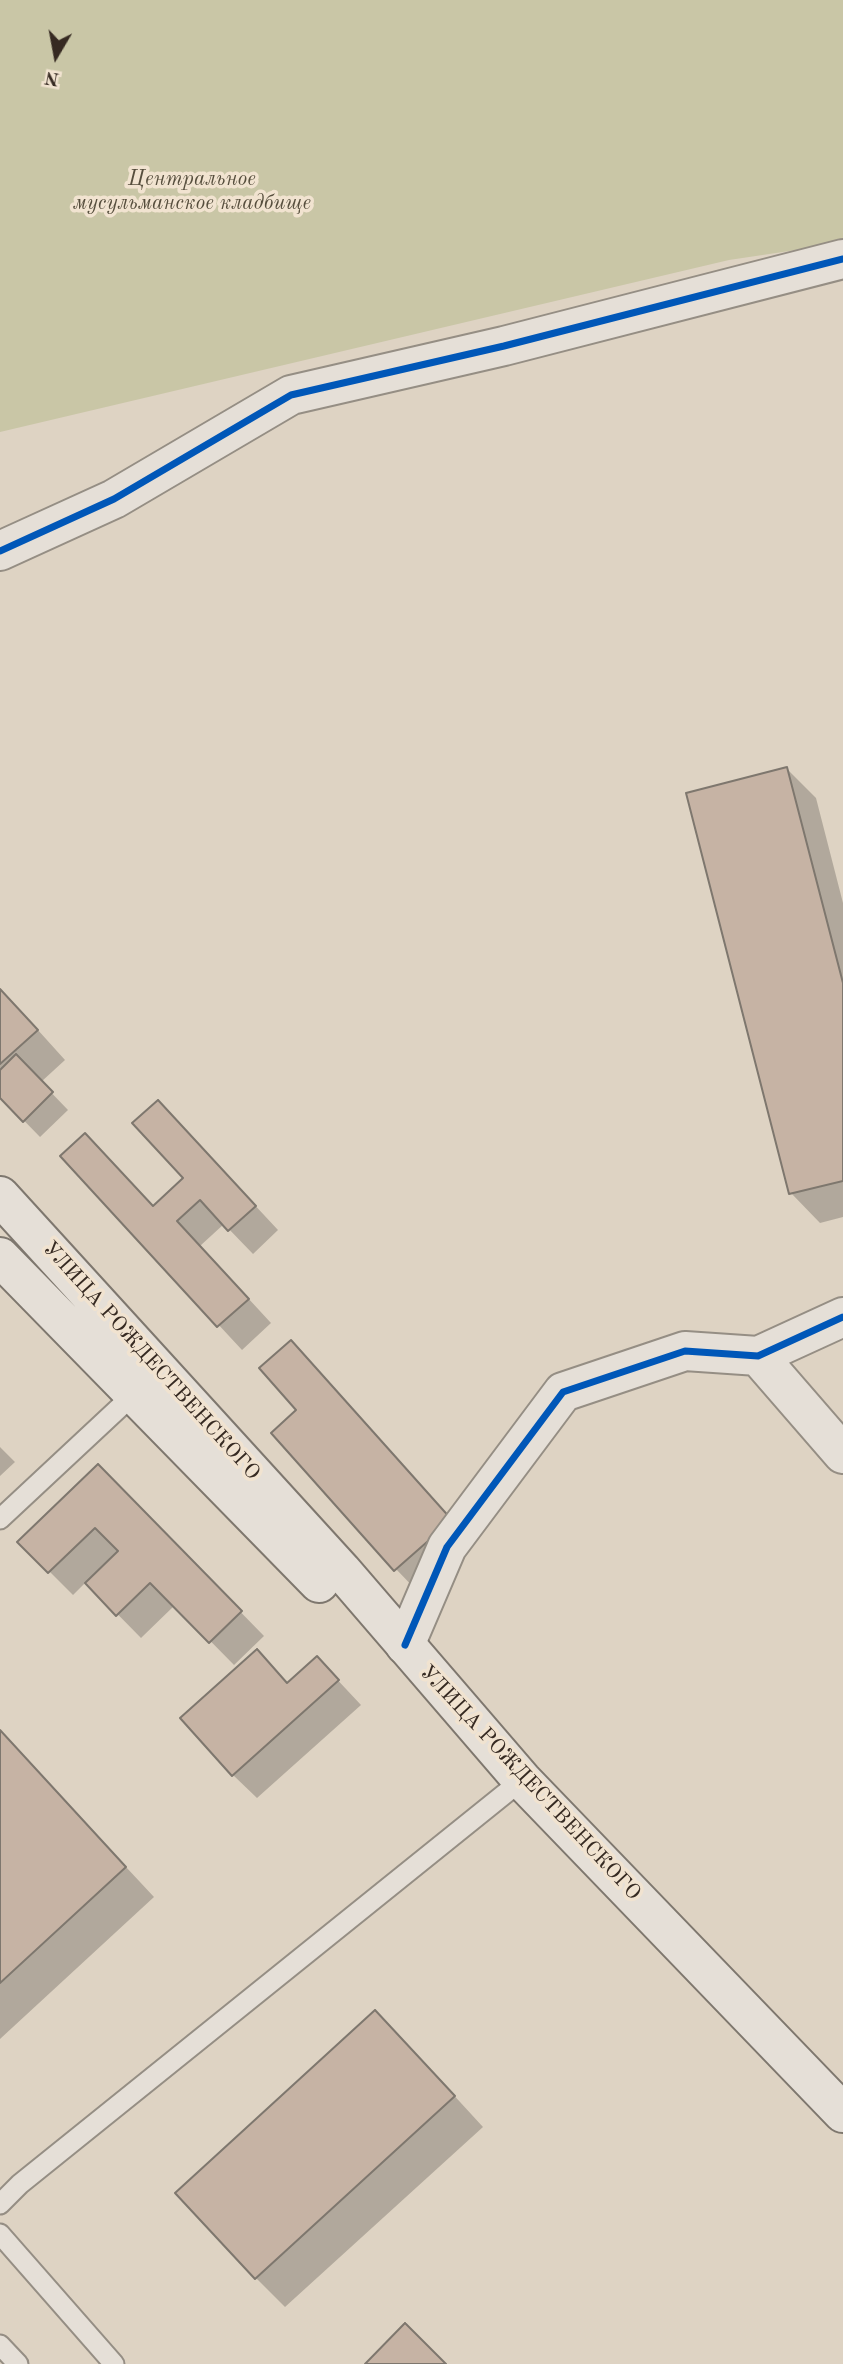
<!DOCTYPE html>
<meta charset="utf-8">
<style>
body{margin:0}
#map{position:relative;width:843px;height:2364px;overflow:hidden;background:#ded3c3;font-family:"Old Standard TT",serif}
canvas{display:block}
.north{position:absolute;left:21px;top:21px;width:70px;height:70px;-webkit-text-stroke:5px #f1e3d0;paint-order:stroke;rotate:190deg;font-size:19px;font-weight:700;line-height:28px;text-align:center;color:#362a22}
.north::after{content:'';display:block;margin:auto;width:24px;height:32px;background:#362a22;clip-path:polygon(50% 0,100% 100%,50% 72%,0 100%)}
</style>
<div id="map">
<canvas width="843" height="2364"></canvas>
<div class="north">N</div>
</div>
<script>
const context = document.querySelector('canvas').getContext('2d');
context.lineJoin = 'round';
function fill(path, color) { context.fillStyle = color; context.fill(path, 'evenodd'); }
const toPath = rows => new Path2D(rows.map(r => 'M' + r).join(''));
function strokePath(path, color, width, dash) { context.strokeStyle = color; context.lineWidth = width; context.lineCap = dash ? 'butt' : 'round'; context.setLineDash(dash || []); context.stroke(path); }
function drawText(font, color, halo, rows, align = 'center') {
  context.font = font + ' "Old Standard TT",serif'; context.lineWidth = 7; context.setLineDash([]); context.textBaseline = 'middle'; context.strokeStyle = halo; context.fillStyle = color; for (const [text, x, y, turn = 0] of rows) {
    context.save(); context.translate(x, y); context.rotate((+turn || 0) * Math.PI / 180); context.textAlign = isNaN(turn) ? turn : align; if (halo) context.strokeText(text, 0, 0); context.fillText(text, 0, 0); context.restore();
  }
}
fill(toPath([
 [0,0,843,0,843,243,729,260,0,432]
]), '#c9c6a6');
fill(toPath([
 [787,769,816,798,843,903,843,1217,820,1223,791,1193],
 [0,988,65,1060,41,1082,68,1110,40,1137,0,1096],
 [181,1126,278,1230,253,1254,224,1224,200,1246,271,1323,242,1350,62,1156,154,1208,186,1178],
 [314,1366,474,1544,419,1593,396,1569,299,1410],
 [0,1447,15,1462,0,1476],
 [98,1466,264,1636,234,1665,175,1605,141,1638,86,1582,73,1595,20,1542],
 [257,1651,289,1684,317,1658,361,1705,257,1798,233,1775],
 [0,1732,154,1897,0,2039],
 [404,2041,483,2127,285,2307,256,2278]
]), '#0003');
const building = toPath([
 [787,767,843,983,843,1181,789,1194,686,793,787,767],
 [0,989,38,1030,0,1064,0,989],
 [16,1054,53,1092,23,1122,0,1098,0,1070,16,1054],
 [158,1100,256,1206,228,1231,200,1200,177,1221,249,1299,217,1327,60,1156,85,1133,153,1206,183,1178,132,1123,158,1100],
 [291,1340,452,1520,394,1571,271,1433,296,1410,259,1368,291,1340],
 [98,1464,242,1611,209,1643,150,1583,116,1616,85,1583,118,1551,95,1528,48,1573,17,1542,98,1464],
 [257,1649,287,1683,317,1656,339,1680,232,1776,180,1718,257,1649],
 [0,1730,126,1867,0,1983,0,1730],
 [375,2010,455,2096,255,2279,175,2193,375,2010],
 [405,2323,446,2364,365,2364,405,2323]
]);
fill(building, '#c6b3a4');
strokePath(building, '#7e776e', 2);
const service = toPath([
 [0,1519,134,1394],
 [0,2204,20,2184,522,1780],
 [0,2234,114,2364],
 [0,2345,18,2364]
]);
const minor = toPath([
 [0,551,114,499,291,395,504,346,843,259],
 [758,1356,843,1454],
 [405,1645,447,1547,563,1392,685,1351,758,1356,843,1317]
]);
const secondary = toPath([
 [0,1196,342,1571,522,1780,843,2113],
 [0,1257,319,1583]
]);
strokePath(service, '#958e84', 23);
strokePath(minor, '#958e84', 42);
strokePath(secondary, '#7e776e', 42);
strokePath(service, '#e5dfd7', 19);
strokePath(minor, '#e5dfd7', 38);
strokePath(secondary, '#e5dfd7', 38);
strokePath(toPath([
 [0,551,114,499,291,395,504,346,843,259],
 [405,1645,447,1547,563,1392,685,1351,758,1356,843,1317]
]), '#0057b8', 7);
drawText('italic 21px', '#564e3d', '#f1e3d0', [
 ["Центральное",192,179],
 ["мусульманское кладбище",192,203]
]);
drawText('21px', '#362a22', '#f1e3d0', [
 ["УЛИЦА РОЖДЕСТВЕНСКОГО",151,1361,48],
 ["УЛИЦА РОЖДЕСТВЕНСКОГО",530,1783,47]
]);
</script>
